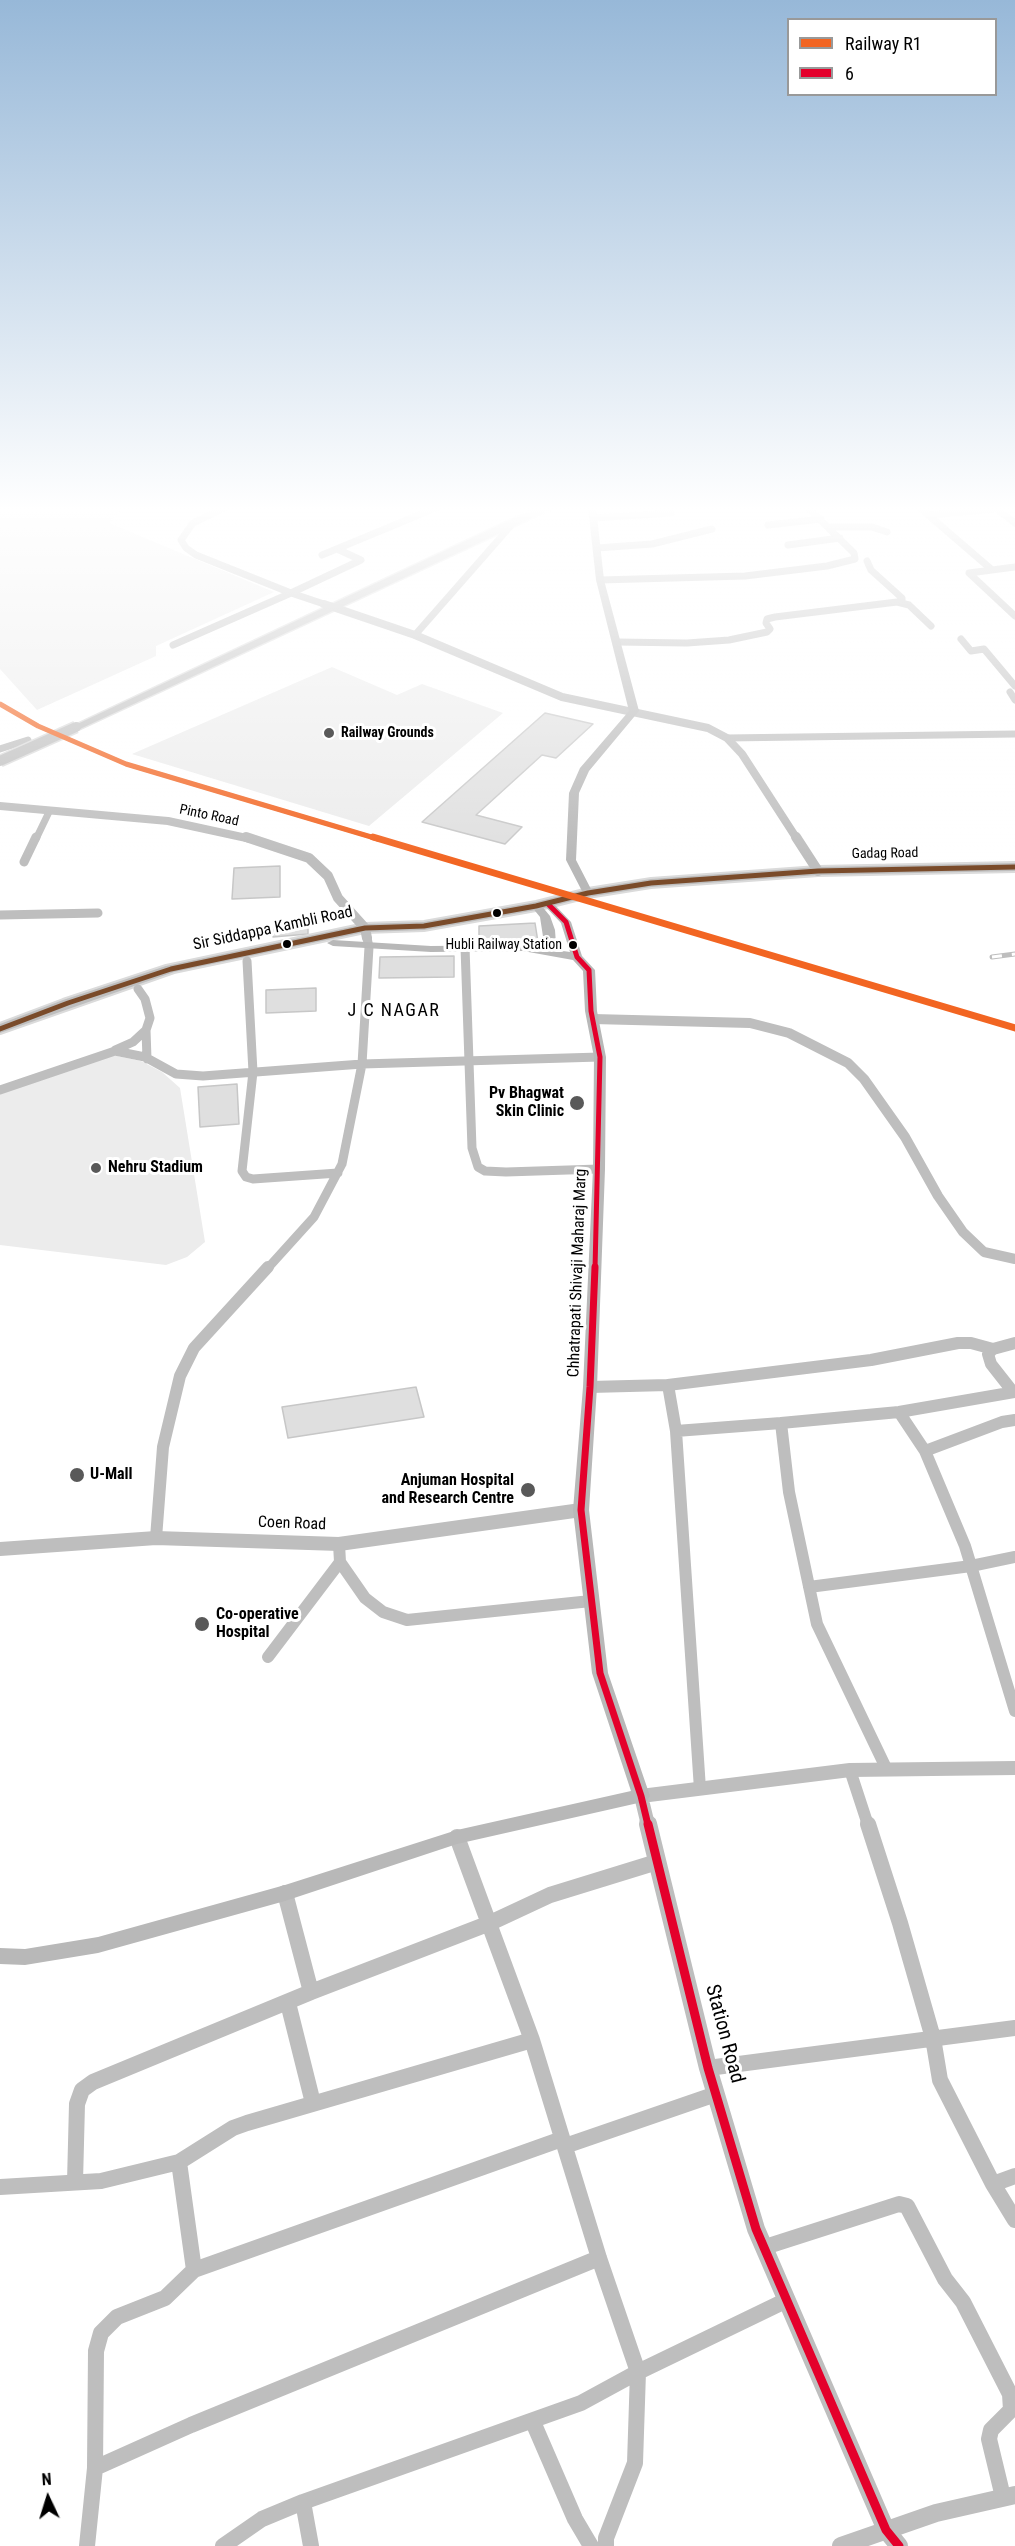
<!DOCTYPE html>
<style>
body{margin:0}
#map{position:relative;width:1015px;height:2546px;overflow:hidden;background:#fff;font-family:"Roboto Condensed",sans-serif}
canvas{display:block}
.legend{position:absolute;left:787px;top:18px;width:210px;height:78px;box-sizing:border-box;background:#fff;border:2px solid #999;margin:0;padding:8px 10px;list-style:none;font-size:18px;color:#000}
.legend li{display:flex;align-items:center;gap:12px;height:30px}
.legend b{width:30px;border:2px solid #999}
.north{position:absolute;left:18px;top:2468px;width:60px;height:60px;-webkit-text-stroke:4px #fff;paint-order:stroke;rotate:356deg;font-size:16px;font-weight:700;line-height:24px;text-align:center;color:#000}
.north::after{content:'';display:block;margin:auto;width:21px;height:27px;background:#000;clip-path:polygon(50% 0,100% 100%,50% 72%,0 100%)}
</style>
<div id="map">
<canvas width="1015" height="2546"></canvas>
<ul class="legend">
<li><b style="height:8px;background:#f26522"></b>Railway R1</li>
<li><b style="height:8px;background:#e4002b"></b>6</li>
</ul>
<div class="north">N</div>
</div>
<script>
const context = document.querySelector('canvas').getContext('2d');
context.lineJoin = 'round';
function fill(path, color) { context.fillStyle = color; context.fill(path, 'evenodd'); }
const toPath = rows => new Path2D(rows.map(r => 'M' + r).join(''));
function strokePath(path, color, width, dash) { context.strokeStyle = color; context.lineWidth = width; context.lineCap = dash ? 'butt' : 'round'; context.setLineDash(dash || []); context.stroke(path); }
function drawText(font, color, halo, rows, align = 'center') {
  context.font = font + ' "Roboto Condensed",sans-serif'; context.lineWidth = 6; context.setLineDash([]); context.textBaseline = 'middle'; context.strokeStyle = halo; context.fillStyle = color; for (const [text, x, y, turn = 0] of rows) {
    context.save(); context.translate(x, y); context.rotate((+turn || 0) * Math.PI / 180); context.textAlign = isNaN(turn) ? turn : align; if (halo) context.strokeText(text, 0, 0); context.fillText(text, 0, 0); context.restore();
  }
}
fill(toPath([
 [59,507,123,507,109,523,274,592,156,646,156,656,37,710,0,669,0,508,55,510],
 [332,667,397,695,422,684,503,713,369,826,132,754],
 [112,1055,141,1061,162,1072,180,1088,205,1242,187,1257,166,1265,0,1245,0,1093]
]), '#ececec');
const building = toPath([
 [545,713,593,724,556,758,542,755,476,815,522,827,505,844,422,822,545,713],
 [280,866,280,897,232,899,234,868,280,866],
 [308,920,308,934,273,937,274,921,308,920],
 [535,923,538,942,502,943,502,940,479,940,479,926,535,923],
 [454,956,454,977,379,978,380,957,454,956],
 [316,988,316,1011,266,1013,266,990,316,988],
 [237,1084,239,1124,200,1127,198,1087,237,1084],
 [416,1387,424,1417,288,1438,282,1407,416,1387]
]);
fill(building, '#dfdfdf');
strokePath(building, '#c7c7c7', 1.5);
const primary = toPath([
 [545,507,556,507,80,729,72,729,71,727,512,519,545,507]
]);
const trunk = toPath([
 [1015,863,1015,871,818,875,651,887,588,897,536,910,424,930,365,932,174,972,0,1033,0,1024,63,1000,166,966,365,924,424,922,536,902,588,889,651,879,818,867,1015,863]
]);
strokePath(primary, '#dbdbdb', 3);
strokePath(trunk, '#dbdbdb', 4);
strokePath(toPath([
 [226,507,193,523,181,540,186,548,196,555,291,593],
 [529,507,534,509],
 [919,507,991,569],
 [994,507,1015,523],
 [928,515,997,509],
 [594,518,671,513],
 [768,525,821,519],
 [830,527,872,527,887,532],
 [788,545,840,538],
 [597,548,652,544,712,529],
 [322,555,438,507],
 [867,561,871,570,902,598,902,602],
 [1015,567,969,573,1015,616],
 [600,580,745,576,827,566,855,559,854,553,807,507],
 [324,604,291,593,361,560,337,549],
 [415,635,515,521],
 [961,639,971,651,984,649,1015,686],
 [617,642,687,643,729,640,767,632,770,629,766,623,767,619,775,617,897,602,909,605,931,626],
 [173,645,291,593],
 [1010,692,1015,700],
 [727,738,1015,734],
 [0,749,28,740],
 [36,839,49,812]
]), '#bebebe', 7);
strokePath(toPath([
 [24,862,36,837],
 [0,915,98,913],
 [465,947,472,1148,478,1167,485,1171,506,1172,599,1169],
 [247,961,253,1072,242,1171,246,1177,253,1179,338,1173],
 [146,1030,147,1059],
 [115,1050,133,1042,146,1030,150,1018,145,999,138,989],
 [0,1090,115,1051,145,1057,176,1074,203,1076,362,1064,600,1057],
 [267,1269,314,1217,342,1164,362,1064,369,947,367,938]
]), '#bebebe', 9);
strokePath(toPath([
 [668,1385,676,1431,700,1789],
 [590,1387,668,1385,871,1360,958,1343,971,1343,993,1349],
 [1013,1392,991,1364,988,1354,993,1349,1015,1343],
 [899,1412,925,1451,965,1546,1015,1711],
 [676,1431,781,1423],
 [925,1451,1002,1422,1015,1420],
 [156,1538,163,1447,180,1376,194,1348,268,1267],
 [339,1544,340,1562,365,1598,383,1612,407,1620,591,1601],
 [809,1587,971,1566,1015,1557],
 [268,1657,340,1562],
 [850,1770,868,1825],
 [887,1770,817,1624,789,1492,781,1423,899,1412,1015,1392]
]), '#bebebe', 12);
strokePath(toPath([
 [868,1824,900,1923,933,2038,940,2080,993,2184,1015,2220],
 [457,1837,532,2040,599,2258,638,2372,635,2463,606,2538,606,2546],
 [285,1893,311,1992],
 [288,2003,313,2103],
 [708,2068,1015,2028],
 [565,2146,716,2094],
 [179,2162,194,2270],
 [75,2182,77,2104,82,2090,93,2082,311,1992,490,1923,550,1895,657,1862],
 [993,2184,1015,2176],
 [0,2187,101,2181,179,2162,233,2128,247,2123,532,2040],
 [765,2247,899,2204,907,2206,945,2279,963,2302,1010,2394,1011,2410,991,2430,989,2439,1003,2497],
 [533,2422,575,2519,591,2546],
 [95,2468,191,2425,599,2258],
 [303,2502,311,2546],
 [87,2546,95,2468,96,2351,101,2333,117,2317,165,2298,194,2270,562,2139],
 [223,2546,262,2519,303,2502,581,2403,638,2372,787,2300]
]), '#bebebe', 16);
strokePath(toPath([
 [324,604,415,635,562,697,708,728,727,738,742,754,797,839],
 [0,806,168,821,251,839]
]), '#bebebe', 8);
strokePath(toPath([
 [246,837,309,858,328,876,338,898,365,928,367,938],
 [796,837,818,871],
 [593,1019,750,1023,789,1033,848,1063,864,1079,905,1137,938,1196,963,1232,984,1252,1015,1259]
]), '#bebebe', 10);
strokePath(toPath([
 [0,1549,156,1538,339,1544,581,1510],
 [648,1825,641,1796,850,1770,1015,1768]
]), '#bebebe', 14);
strokePath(toPath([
 [648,1824,708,2068,756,2229,886,2530,899,2546],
 [841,2546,936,2513,1015,2495]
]), '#bebebe', 18);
fill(toPath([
 [588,507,596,507,604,580,639,711,589,771,579,793,576,860,593,893,588,896,583,893,566,860,569,793,580,768,629,711,596,580,588,507],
 [548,901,552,902,571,922,582,956,595,970,597,1011,606,1057,605,1169,597,1387,589,1510,608,1673,650,1796,647,1801,457,1844,285,1901,98,1953,25,1965,0,1964,0,1948,25,1949,98,1937,285,1885,457,1830,631,1791,592,1673,573,1510,583,1387,593,1169,594,1057,585,1011,583,971,573,960,523,951,431,952,333,946,327,943,333,940,431,946,523,945,536,947,544,943,540,917,531,906,536,903,540,904,550,916,555,930,556,944,549,949,570,952,561,923,543,904,548,901]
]), '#b8b8b8');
fill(primary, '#bebebe');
fill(trunk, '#bebebe');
const railFar1 = toPath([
 [0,704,38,726,126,764,378,839]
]);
const rail = toPath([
 [373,837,1015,1028],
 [992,957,1015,954]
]);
strokePath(railFar1, '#bebebe', 4);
strokePath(rail, '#bebebe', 5);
strokePath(railFar1, '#fff', 2, [8]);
strokePath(rail, '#fff', 3, [10]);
const primaryBridge = toPath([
 [0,761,76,727]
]);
strokePath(primaryBridge, '#dbdbdb', 13, []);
strokePath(primaryBridge, '#bebebe', 10);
strokePath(toPath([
 [548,904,566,922,577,957,589,970,591,1011,600,1057,595,1269]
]), '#e4002b', 5);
strokePath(toPath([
 [595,1267,590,1387,581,1510,600,1673,641,1796,648,1825]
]), '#e4002b', 7);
strokePath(toPath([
 [648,1824,708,2068,756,2229,886,2530,899,2546]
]), '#e4002b', 9);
strokePath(toPath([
 [0,1029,68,1003,171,969,365,928,424,926,536,906,588,893,651,883,818,871,1015,867]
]), '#7a4b2a', 5);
strokePath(toPath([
 [0,704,38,726,126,764,378,839]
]), '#f26522', 5);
strokePath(toPath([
 [373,837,1015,1028]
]), '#f26522', 7);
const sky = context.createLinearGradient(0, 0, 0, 863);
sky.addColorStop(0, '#97b8d8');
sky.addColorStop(0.59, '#fff');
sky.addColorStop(1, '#ffffff00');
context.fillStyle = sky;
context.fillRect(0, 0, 1015, 863);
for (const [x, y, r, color] of [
 [329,733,6,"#595959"],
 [497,913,5,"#000"],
 [287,944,5,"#000"],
 [573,945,5,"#000"],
 [577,1103,8,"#595959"],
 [96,1168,6,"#595959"],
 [77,1475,8,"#595959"],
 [528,1490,8,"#595959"],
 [202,1624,8,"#595959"]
]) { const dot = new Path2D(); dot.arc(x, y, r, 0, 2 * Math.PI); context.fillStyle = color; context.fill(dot); strokePath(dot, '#fff', 2); }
drawText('bold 14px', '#000', '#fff', [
 ["Railway Grounds",341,733]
], 'left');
drawText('14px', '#000', '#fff', [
 ["Pinto Road",209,816,12],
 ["Gadag Road",885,854,-1]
]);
drawText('14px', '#000', '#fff', [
 ["Hubli Railway Station",562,945]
], 'right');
drawText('16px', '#000', '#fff', [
 ["Sir Siddappa Kambli Road",273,929,-12],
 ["Chhatrapati Shivaji Maharaj Marg",578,1273,-88],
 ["Coen Road",292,1524,2]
]);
drawText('bold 16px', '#000', '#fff', [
 ["Pv Bhagwat",564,1094,"right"],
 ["Skin Clinic",564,1112,"right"],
 ["Nehru Stadium",108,1168],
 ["U-Mall",90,1475],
 ["Anjuman Hospital",514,1481,"right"],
 ["and Research Centre",514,1499,"right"],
 ["Co-operative",216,1615],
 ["Hospital",216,1633]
], 'left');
context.letterSpacing = '1.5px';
drawText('18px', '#000', '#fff', [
 ["J C NAGAR",394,1011]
]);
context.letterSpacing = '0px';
drawText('20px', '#000', '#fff', [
 ["Station Road",724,2034,75]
]);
</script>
